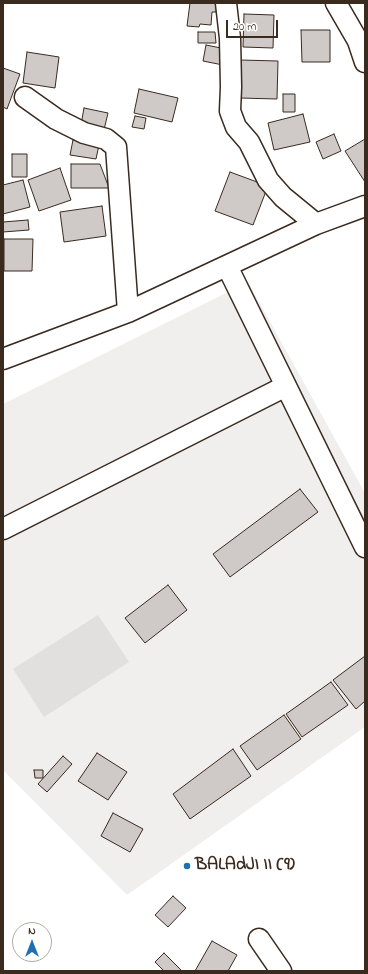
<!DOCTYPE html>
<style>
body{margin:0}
#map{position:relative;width:368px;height:974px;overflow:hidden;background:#fff;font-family:"Indie Flower",sans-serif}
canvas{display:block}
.frame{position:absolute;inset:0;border:4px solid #3b2a1e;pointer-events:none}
.north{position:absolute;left:12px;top:922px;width:40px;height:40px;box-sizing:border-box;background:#fff;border:1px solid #b1aaa5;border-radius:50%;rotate:0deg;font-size:11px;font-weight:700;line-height:16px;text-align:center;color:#3b2a1e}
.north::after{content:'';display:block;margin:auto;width:14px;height:18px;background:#1f6fb2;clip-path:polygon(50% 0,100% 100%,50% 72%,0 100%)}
.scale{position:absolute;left:226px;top:20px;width:52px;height:18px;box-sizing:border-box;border:2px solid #3b2a1e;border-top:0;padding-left:5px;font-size:12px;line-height:14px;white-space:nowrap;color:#3b2a1e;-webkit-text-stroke:3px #fff;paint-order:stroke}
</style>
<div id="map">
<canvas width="368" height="974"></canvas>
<div class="frame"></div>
<div class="north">N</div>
<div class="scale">20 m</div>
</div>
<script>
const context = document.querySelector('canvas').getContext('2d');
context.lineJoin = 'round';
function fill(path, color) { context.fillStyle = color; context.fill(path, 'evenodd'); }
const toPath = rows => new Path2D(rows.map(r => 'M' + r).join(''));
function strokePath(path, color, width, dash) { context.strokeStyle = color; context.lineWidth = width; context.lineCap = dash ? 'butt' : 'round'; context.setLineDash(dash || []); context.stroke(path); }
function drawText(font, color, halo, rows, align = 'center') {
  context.font = font + ' "Indie Flower",sans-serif'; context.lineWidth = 3; context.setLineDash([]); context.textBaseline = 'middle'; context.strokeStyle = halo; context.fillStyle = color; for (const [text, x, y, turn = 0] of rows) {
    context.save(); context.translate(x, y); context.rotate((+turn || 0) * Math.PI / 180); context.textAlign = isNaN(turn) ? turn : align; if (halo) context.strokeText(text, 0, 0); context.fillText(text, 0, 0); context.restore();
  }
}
fill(toPath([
 [248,282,365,493,365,727,127,895,3,770,3,404]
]), '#f1efee');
fill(toPath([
 [98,615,129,662,44,717,13,669]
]), '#e2e0de');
const building = toPath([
 [190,3,217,3,216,12,212,12,211,25,200,24,199,27,187,26,190,3],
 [244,14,274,15,273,48,243,47,244,14],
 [301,30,330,30,330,62,302,62,301,30],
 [198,32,215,32,216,43,198,43,198,32],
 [206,45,226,49,223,65,203,61,206,45],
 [27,52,59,57,55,88,23,83,27,52],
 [240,60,278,61,277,99,240,98,240,60],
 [3,68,20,74,7,109,3,107,3,68],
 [139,89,178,98,172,122,134,113,139,89],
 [283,94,295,94,295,112,283,112,283,94],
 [84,108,108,113,103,134,81,125,84,108],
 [303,114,310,142,274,150,268,123,303,114],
 [135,116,146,118,144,129,132,127,135,116],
 [334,134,341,151,323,159,316,142,334,134],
 [365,139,365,182,345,151,365,139],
 [73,140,99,145,96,159,70,155,73,140],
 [12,154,27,154,27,177,12,177,12,154],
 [71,164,100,164,109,188,71,188,71,164],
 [60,168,71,200,39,211,28,180,60,168],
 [230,172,268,186,253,225,215,211,230,172],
 [23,180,30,207,3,214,3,185,23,180],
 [102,206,106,236,64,242,60,212,102,206],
 [28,220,29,230,3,232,3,222,28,220],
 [4,239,33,239,32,271,4,271,4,239],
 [300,489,318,512,230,577,213,554,300,489],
 [168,585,187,610,145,643,125,618,168,585],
 [365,656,365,701,356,709,333,680,365,656],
 [331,682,348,705,302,737,286,714,331,682],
 [284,715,301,739,257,770,240,746,284,715],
 [233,749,251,776,190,819,173,794,233,749],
 [97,753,127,772,108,800,78,781,97,753],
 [63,756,72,764,47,792,38,784,63,756],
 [34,770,43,770,43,778,35,778,34,770],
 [113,813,143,829,130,852,101,836,113,813],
 [173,896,186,908,168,927,155,915,173,896],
 [212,941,237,955,228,971,195,971,212,941],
 [164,953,182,971,164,971,155,962,164,953]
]);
fill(building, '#cfcac7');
strokePath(building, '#3b2a1e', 1);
const street = toPath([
 [226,3,230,38,231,87,230,111,236,127,249,142,268,180,283,197,316,224],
 [336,3,358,41,365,62],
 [25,97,56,119,84,133,106,139,116,147,128,312],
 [227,266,365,547],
 [3,359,128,312,316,224,365,206],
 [3,529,286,386],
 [259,939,281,971]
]);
strokePath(street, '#3b2a1e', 23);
strokePath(street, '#fff', 20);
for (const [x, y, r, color] of [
 [187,866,4,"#1f6fb2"]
]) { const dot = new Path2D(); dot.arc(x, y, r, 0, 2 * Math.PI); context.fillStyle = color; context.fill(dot); strokePath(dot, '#fff', 1.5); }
drawText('bold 18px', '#3b2a1e', '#fff', [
 ["BALAdJI II (9)",195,866]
], 'left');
</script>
